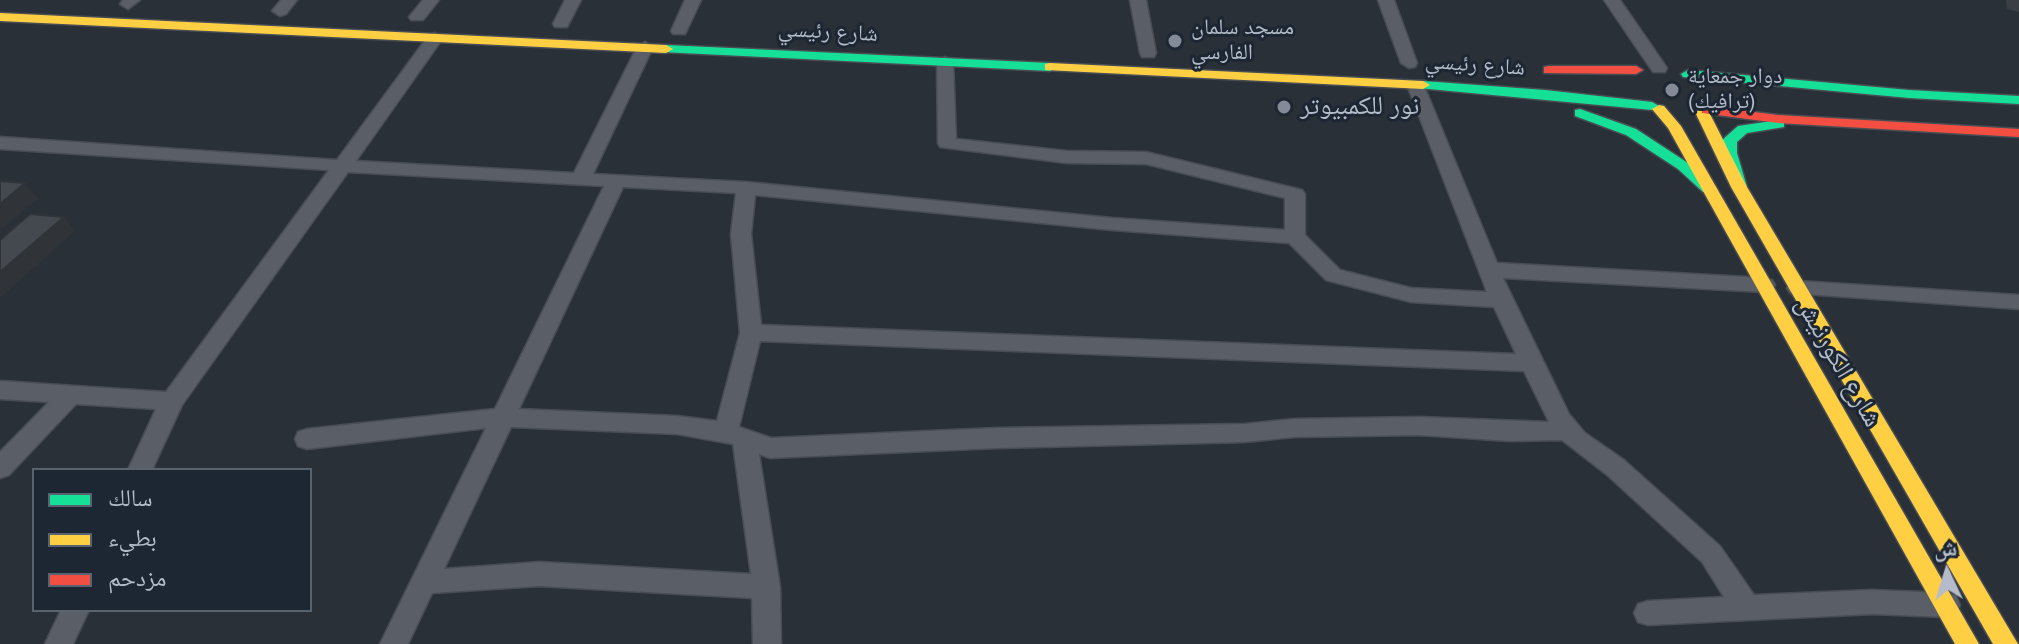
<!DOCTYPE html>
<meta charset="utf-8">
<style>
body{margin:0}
#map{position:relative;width:2019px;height:644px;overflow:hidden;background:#2a3038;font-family:"PT Sans","Noto Naskh Arabic",sans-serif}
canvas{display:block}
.legend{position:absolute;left:32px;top:468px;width:280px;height:144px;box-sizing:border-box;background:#1d2633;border:2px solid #59626f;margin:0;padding:10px 14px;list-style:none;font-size:24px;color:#b4bcc9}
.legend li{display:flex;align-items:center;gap:16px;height:40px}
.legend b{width:40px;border:2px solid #59626f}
.north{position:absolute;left:1907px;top:532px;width:80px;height:80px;-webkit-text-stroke:6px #1d2633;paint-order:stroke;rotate:356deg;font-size:22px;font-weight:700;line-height:32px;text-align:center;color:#b4bcc9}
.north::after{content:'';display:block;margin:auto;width:28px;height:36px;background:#b4bcc9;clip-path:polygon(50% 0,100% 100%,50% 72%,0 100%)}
</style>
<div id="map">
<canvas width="2019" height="644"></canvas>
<ul class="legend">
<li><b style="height:10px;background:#16e098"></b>سالك</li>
<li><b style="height:10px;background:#ffcf43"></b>بطيء</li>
<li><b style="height:10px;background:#f24e42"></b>مزدحم</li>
</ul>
<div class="north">ش</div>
</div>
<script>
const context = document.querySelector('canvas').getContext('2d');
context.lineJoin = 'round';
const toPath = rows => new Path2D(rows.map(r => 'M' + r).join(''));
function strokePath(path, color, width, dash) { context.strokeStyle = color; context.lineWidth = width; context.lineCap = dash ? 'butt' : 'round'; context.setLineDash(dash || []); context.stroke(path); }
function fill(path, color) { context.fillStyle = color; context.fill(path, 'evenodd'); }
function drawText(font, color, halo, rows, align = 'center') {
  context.font = font + ' "PT Sans","Noto Naskh Arabic",sans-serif'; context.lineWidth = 6; context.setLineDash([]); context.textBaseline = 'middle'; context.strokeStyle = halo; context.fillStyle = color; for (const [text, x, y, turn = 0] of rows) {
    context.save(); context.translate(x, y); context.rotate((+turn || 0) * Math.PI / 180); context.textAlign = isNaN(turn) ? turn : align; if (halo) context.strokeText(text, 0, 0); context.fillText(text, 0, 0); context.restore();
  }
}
const street = toPath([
 [123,0,140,0,128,9,120,4,123,0],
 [281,0,297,0,286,14,280,16,272,11,281,0],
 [423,0,439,0,423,20,411,20,409,17,423,0],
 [565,0,581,0,567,27,555,27,553,24,565,0],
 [685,0,701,0,685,34,673,34,671,31,685,0],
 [1130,0,1146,0,1156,53,1154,57,1142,57,1140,53,1130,0],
 [1378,0,1394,0,1417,63,1415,67,1409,68,1401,63,1378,0],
 [1604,0,1620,0,1667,68,1665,72,1653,72,1604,0],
 [435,33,443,38,356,161,574,173,637,47,645,42,653,47,593,174,746,182,1112,218,1285,230,1285,198,1146,164,1067,163,940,147,938,143,937,62,945,57,953,62,956,139,1067,151,1146,152,1302,190,1305,194,1305,235,1340,270,1411,288,1487,292,1407,85,1410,81,1422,81,1497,263,1764,278,1772,280,1775,285,1772,290,1764,292,1503,278,1569,414,1585,433,1624,460,1720,546,1754,595,1872,590,1946,593,1956,596,1960,605,1956,614,1946,617,1872,614,1648,625,1638,622,1634,613,1638,604,1648,601,1724,597,1702,562,1606,474,1562,440,1510,441,1419,435,1294,437,1245,442,997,448,770,458,759,454,780,587,781,644,753,644,752,598,539,586,432,593,408,644,380,644,486,428,307,449,298,446,295,439,298,432,307,429,495,409,604,186,348,172,182,405,152,470,128,470,156,409,76,404,9,475,0,478,0,452,49,402,0,399,0,381,166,392,329,170,0,149,0,137,337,160,429,35,435,33],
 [623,187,736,193,731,234,740,333,717,421,677,416,519,409,623,187],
 [755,195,1112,230,1289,243,1326,280,1411,302,1494,307,1516,354,761,325,751,234,755,195],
 [760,341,1524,371,1549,422,1419,417,1294,419,1245,424,997,428,771,438,739,427,760,341],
 [511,427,677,434,733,444,751,574,539,562,444,569,511,427],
 [1798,281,2019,295,2019,309,1790,293,1787,288,1790,283,1798,281],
 [61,610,89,610,73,644,45,644,61,610]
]);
const fast = toPath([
 [666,45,1050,63,1057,67,1050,71,661,52,659,49,666,45],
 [1688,70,1909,90,2019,96,2019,104,1909,98,1683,77,1681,74,1688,70],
 [1423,81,1545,90,1652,102,1659,106,1652,110,1418,88,1416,85,1423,81],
 [1580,109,1636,129,1688,163,1717,189,1715,192,1703,192,1678,169,1626,135,1575,116,1575,110,1580,109],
 [1779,120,1784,121,1784,127,1747,133,1737,142,1737,153,1747,187,1745,190,1733,190,1721,153,1721,141,1738,126,1779,120]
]);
const slow = toPath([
 [0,13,666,45,673,49,666,53,0,21,0,13],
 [1050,63,1423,81,1430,85,1423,89,1045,70,1045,64,1050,63],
 [1659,105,1664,106,1681,126,1979,644,1955,644,1668,128,1652,109,1659,105],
 [1702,108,1709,112,1747,187,2018,644,1993,644,1731,187,1695,112,1702,108]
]);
const jam = toPath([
 [1549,66,1636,66,1643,70,1636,74,1544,73,1544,67,1549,66],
 [1707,106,1778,115,2019,129,2019,137,1778,123,1702,113,1702,107,1707,106]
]);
strokePath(street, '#484c53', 3);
strokePath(fast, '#484c53', 3);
strokePath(slow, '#484c53', 3);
strokePath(jam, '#484c53', 3);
fill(street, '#5a5e66');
fill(fast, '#16e098');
fill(slow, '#ffcf43');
fill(jam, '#f24e42');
fill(toPath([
 [2006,0,2019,0,2019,12,2007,9]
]), '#3a3f45');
fill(toPath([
 [25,183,38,199,2,229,0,227,0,204],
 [64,217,75,231,0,298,0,272]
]), '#303338');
const building = toPath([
 [0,181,25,183,0,204,0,181],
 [30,214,64,217,0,272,0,240,30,214]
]);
fill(building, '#444950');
strokePath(building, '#303338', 2);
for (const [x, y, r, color] of [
 [1175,41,8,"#848b96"],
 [1672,90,8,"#848b96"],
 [1284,107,8,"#848b96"]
]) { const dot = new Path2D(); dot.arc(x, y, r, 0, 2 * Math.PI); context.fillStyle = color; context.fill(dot); strokePath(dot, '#1d2633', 3); }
drawText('22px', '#b4bcc9', '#1d2633', [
 ["مسجد سلمان",1191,28],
 ["الفارسي",1191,53],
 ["دوار جمعاية",1688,77],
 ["(ترافيك)",1688,102]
], 'left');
drawText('22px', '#b4bcc9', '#1d2633', [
 ["شارع رئيسي",828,32,3],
 ["شارع رئيسي",1475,65,4]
]);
drawText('26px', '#b4bcc9', '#1d2633', [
 ["نور للكمبيوتر",1300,107]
], 'left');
drawText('26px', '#b4bcc9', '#1d2633', [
 ["شارع الكورنيش",1838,362,60]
]);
</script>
